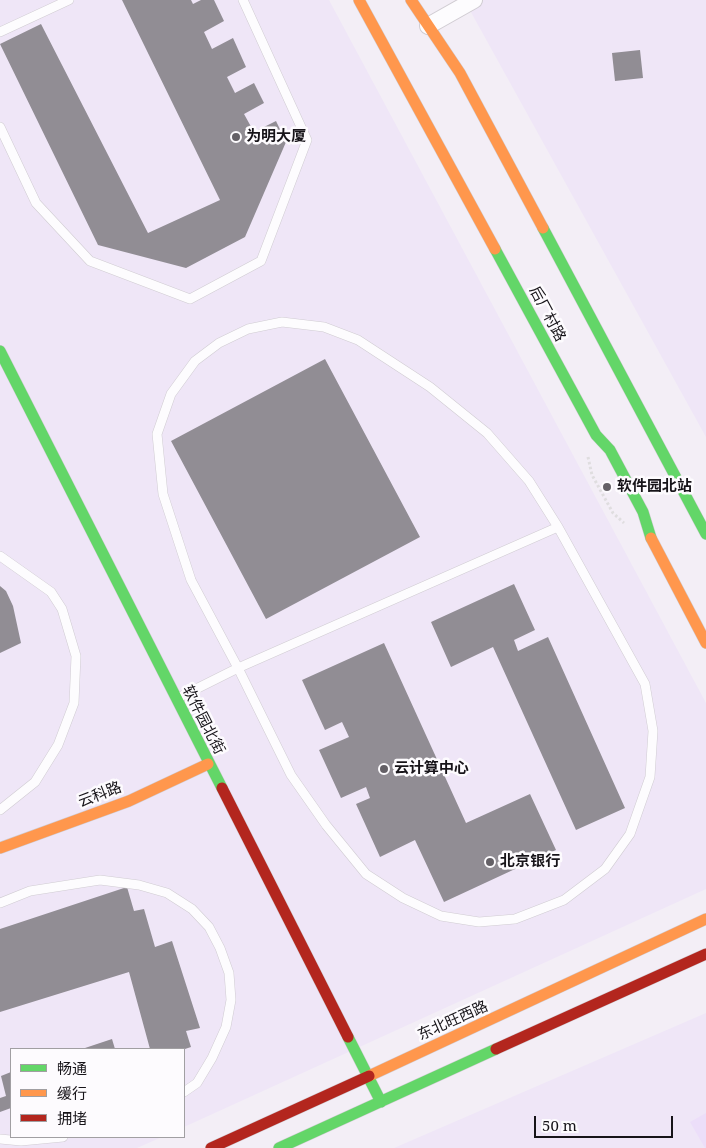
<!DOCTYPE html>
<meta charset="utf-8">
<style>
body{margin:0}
#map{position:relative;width:706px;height:1148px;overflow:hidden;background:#f3eef6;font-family:"Noto Serif","Noto Sans SC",serif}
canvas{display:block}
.legend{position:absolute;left:10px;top:1048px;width:175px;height:90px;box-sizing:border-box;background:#fdfbfe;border:1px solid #a19fa2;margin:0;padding:6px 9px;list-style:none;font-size:15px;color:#171419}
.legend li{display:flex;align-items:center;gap:10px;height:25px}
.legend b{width:25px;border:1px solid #a19fa2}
.scale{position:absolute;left:534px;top:1116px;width:139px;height:22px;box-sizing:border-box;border:2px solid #171419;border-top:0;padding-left:6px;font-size:15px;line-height:18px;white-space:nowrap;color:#171419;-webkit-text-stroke:4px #fdfbfe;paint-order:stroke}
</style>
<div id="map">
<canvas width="706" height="1148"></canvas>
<ul class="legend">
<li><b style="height:6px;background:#63d668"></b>畅通</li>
<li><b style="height:6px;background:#ff974d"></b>缓行</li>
<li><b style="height:6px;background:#b3261e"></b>拥堵</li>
</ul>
<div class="scale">50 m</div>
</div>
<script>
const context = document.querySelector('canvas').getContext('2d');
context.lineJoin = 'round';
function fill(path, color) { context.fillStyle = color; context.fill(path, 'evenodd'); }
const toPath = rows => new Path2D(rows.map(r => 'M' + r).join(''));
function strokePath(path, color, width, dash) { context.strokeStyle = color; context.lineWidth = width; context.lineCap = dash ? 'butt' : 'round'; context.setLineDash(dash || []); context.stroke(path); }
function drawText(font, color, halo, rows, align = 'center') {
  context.font = font + ' "Noto Serif","Noto Sans SC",serif'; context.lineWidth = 5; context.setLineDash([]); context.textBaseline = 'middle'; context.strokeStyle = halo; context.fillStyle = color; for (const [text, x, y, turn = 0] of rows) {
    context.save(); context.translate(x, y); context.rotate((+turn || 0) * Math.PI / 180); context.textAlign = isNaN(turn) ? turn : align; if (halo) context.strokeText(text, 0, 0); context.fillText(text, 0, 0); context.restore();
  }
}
fill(toPath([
 [0,0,329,0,706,703,706,889,184,1127,184,1049,11,1049,11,1137,162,1137,137,1148,0,1148],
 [476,0,706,0,706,437,467,5],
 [706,1013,706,1148,394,1148]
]), '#efe6f7');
fill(toPath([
 [706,1113,706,1148,705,1148,690,1122]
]), '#ecdef9');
fill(toPath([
 [122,0,191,0,193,4,201,0,214,0,224,21,204,32,212,49,233,38,246,67,227,77,235,93,254,83,264,103,244,114,254,132,276,121,286,142,245,237,186,268,98,245,0,44,41,24,148,233,220,200],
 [640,50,643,78,615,81,612,53],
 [325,359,420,537,266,619,171,441],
 [514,584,535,630,514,640,518,651,548,637,625,808,576,830,493,647,451,667,431,622],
 [0,586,6,591,13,606,21,643,0,653],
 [384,643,466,823,530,794,556,850,444,902,415,840,380,857,356,804,370,798,366,787,341,798,319,750,349,737,342,722,325,730,302,680],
 [127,887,134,911,144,909,155,947,172,941,200,1028,186,1031,191,1047,185,1049,150,1049,129,972,0,1012,0,929],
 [112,1039,115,1049,82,1049],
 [11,1072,11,1108,0,1112,0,1098,6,1096,1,1076]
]), '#918d94');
const lane = toPath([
 [0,32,69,0],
 [0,127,36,203,90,261,190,299,261,261,307,140,243,0],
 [282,322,324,327,358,340,430,387,487,433,529,481,558,527,645,684,653,731,650,777,630,834,605,869,564,900,515,919,479,922,441,916,403,898,366,874,326,825,291,775,238,668,191,580,163,494,157,434,171,394,195,361,219,343,248,329,282,322],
 [0,556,51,592,62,609,76,656,74,703,58,745,35,782,0,810],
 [178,698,238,668,558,527],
 [0,903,30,891,100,880,139,885,167,893,192,909,209,927,220,948,229,973,231,1000,226,1027,212,1058,197,1083,184,1092],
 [0,1139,21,1141,63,1137]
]);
const street = toPath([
 [428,26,474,0]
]);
const fast = toPath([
 [543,228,706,534],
 [495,249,596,435,610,450,643,512,651,538],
 [0,351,222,788],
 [348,1037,381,1102],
 [279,1148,496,1049]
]);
const slow = toPath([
 [359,0,495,249],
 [411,0,460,73,543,228],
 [651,538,706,643],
 [0,848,129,801,208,764],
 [369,1076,706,919]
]);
const jam = toPath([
 [222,788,348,1037],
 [496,1049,706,954],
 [211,1148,369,1076]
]);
strokePath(lane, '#d0ccd2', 10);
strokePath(street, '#d0ccd2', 18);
strokePath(fast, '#d0ccd2', 12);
strokePath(slow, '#d0ccd2', 12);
strokePath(jam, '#d0ccd2', 12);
strokePath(toPath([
 [588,457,592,475,613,513,624,523]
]), '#dfdddf', 3, [2.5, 2.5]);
strokePath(lane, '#fdfcfe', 9);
strokePath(street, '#fdfcfe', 16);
strokePath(fast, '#63d668', 11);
strokePath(slow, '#ff974d', 11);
strokePath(jam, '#b3261e', 11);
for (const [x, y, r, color] of [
 [236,137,5,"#646066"],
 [607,487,5,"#646066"],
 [384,769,5,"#646066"],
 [490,862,5,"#646066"]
]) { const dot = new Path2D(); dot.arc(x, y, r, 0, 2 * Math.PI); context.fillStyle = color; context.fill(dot); strokePath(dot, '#fdfbfe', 2); }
drawText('bold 15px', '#171419', '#fdfbfe', [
 ["为明大厦",246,137],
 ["软件园北站",617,487],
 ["云计算中心",394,769],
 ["北京银行",500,862]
], 'left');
drawText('15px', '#171419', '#fdfbfe', [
 ["后厂村路",547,314,62],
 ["软件园北街",203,720,63],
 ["云科路",100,795,-21],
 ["东北旺西路",453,1021,-24]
]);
</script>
